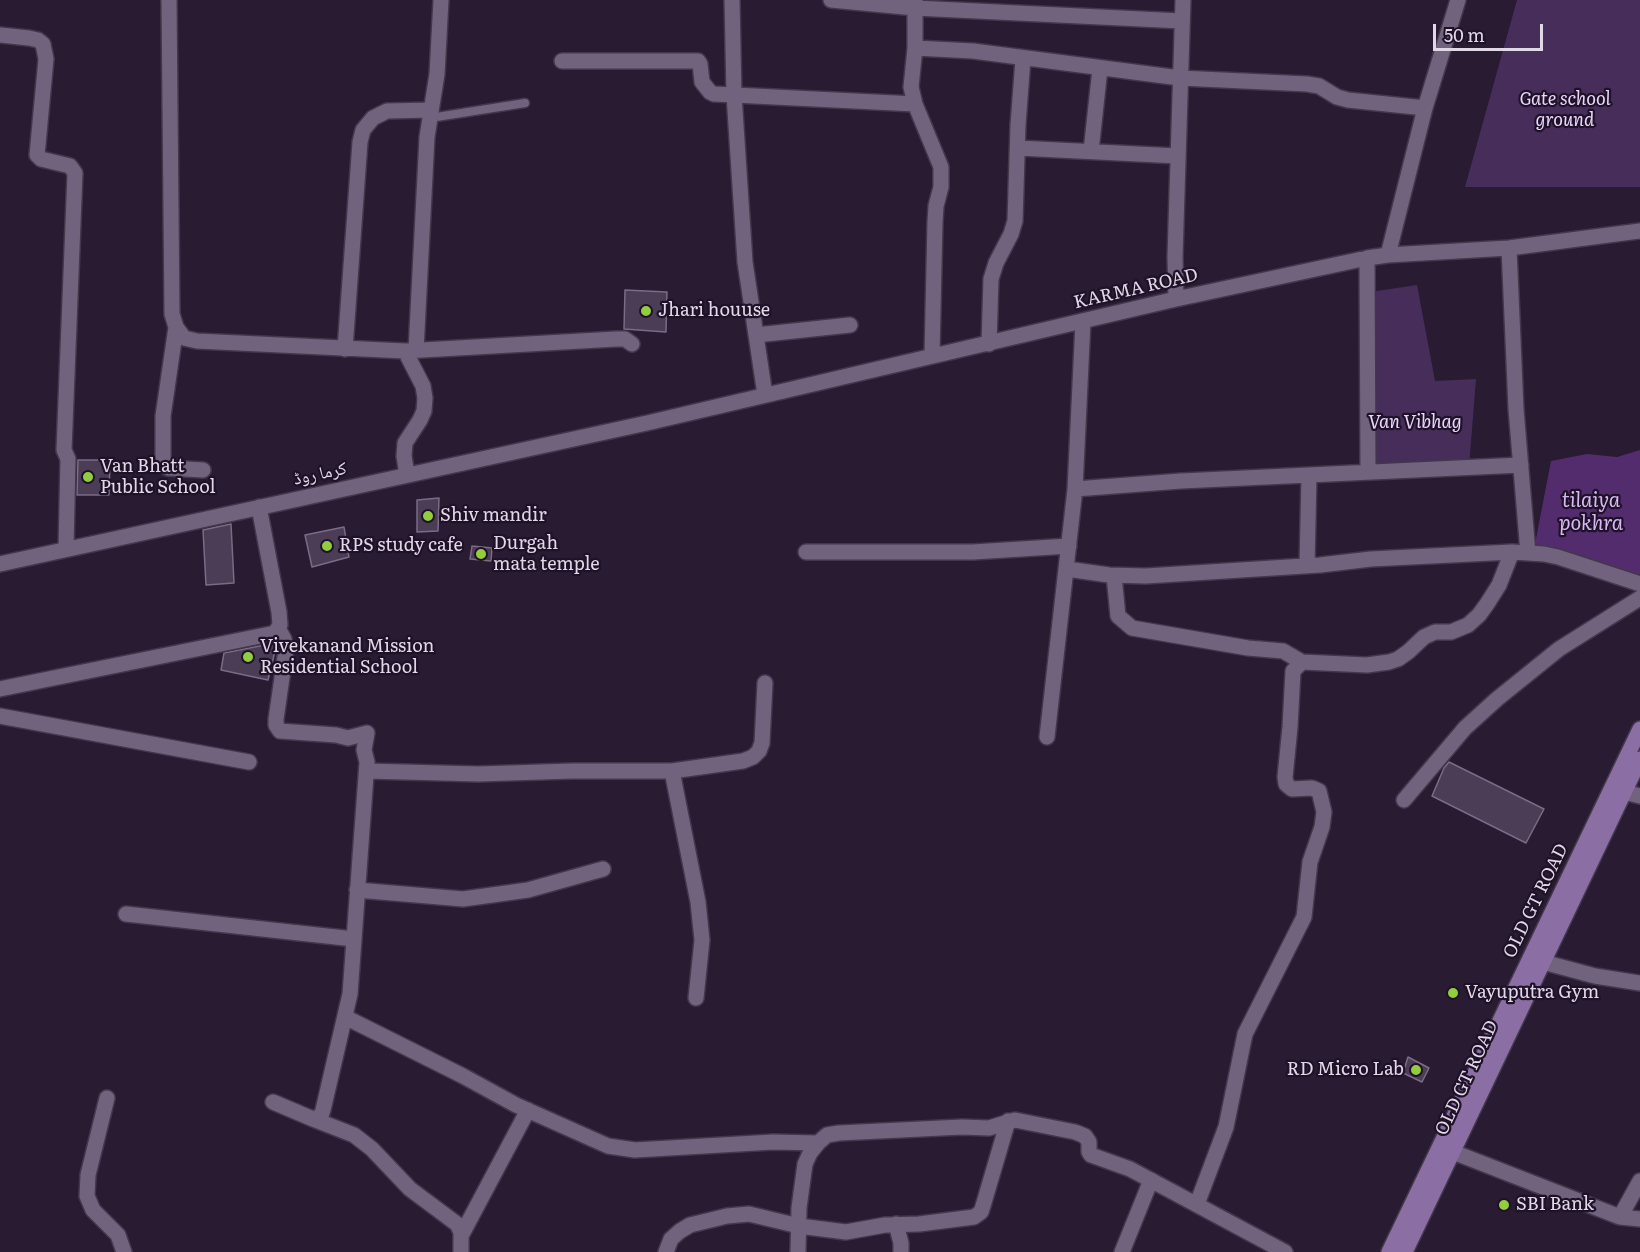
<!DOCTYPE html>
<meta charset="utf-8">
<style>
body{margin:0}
#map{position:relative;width:1640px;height:1252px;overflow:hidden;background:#281b32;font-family:Literata,serif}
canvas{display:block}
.scale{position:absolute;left:1433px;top:24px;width:110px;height:27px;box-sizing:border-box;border:3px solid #e0d7e7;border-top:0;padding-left:8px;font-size:18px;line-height:21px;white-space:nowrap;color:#e0d7e7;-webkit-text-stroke:4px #1f1228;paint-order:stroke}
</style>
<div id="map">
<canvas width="1640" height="1252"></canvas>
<div class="scale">50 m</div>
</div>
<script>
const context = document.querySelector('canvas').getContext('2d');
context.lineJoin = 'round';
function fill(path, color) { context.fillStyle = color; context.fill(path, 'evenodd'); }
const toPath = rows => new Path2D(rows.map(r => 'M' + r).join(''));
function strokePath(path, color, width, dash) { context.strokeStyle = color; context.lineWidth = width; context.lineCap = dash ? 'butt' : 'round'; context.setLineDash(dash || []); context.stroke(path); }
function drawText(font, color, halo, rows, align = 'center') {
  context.font = font + ' Literata,"Noto Naskh Arabic",serif'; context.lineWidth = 4.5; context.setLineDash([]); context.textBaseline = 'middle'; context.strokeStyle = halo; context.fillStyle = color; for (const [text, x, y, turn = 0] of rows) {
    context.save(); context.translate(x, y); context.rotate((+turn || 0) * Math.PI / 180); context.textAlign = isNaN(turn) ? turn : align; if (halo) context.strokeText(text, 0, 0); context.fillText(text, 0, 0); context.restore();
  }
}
fill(toPath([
 [1517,0,1640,0,1640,187,1465,187],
 [1417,285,1435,381,1476,379,1469,467,1368,472,1370,292]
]), '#472e5a');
fill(toPath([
 [1640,450,1640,584,1534,549,1551,461,1587,454,1617,457]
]), '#532c6d');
const building = toPath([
 [625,290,667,292,666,332,624,329,625,290],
 [78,460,110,460,109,495,77,495,78,460],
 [439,498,438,531,417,532,417,500,439,498],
 [231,524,234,583,206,585,203,530,231,524],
 [344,527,349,557,312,567,305,535,344,527],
 [472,546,492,548,491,561,470,559,472,546],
 [275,643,276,647,268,680,221,670,224,653,275,643],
 [1449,762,1544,809,1526,843,1432,796,1444,768,1449,762],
 [1408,1057,1429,1068,1422,1082,1403,1073,1408,1057]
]);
fill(building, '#4b3d56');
strokePath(building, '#7b6b87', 1.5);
const service = toPath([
 [430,118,525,103]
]);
const minor = toPath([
 [169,0,172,314,176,327,184,338,197,341,405,351,616,339,625,339,632,344],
 [732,0,734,95,745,262,765,395],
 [831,0,915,8,1182,21],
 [915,0,915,48,911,87,915,104,941,167,941,187,936,206,935,222,932,355],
 [0,35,29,38,38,40,43,44,46,59,37,155,41,159,70,166,75,173,64,450,68,459,66,549],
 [915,48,973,51,1180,78,1307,84,1319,86,1337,97,1348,100,1425,108],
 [562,61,698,61,700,64,702,82,710,92,714,94,915,104],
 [1018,148,1178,156],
 [1091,151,1100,69],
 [1509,248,1516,409,1528,553],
 [1388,255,1425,108,1458,0],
 [1367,258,1368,472],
 [1176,299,1175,257,1183,0],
 [176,327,163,416,163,458,168,468,203,470],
 [756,335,850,325],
 [989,344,991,279,996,263,1011,234,1015,221,1018,125,1023,59],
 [345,349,360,142,363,130,373,118,387,111,431,110],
 [416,350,427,137,437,74,441,0],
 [405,351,423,386,425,398,424,411,420,420,405,443,404,456,407,475],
 [1075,489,1181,481,1521,465],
 [806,552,973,552,1069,546],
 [0,564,647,423,1176,299,1367,258,1388,255,1509,248,1640,231],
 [1307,566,1309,475],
 [1067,569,1109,575,1146,576,1320,565,1371,559,1512,552,1544,554,1558,557,1640,584],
 [1114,576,1118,616,1132,628,1248,648,1283,651,1302,662],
 [0,689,275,633,280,625,279,612,259,507],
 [0,716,249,762],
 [1047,737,1075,489,1083,322],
 [367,771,478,774,572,771,672,771,743,761,753,757,759,751,762,743,765,683],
 [672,771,698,902,702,940,696,998],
 [1624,792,1640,796],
 [1404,800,1465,728,1497,699,1559,649,1640,598],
 [357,890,463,899,528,890,603,869],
 [126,914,354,939],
 [1543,962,1595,976,1640,983],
 [345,1017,463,1076,516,1105,608,1146,635,1150,773,1142,818,1143],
 [107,1098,88,1175,87,1196,93,1210,118,1235,124,1252],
 [273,1102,313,1119,321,1116,323,1110,350,994,367,762,364,750,367,733,348,738,336,735,280,731,276,725,276,719,286,650,284,639,279,630],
 [313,1119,354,1135,372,1149,410,1189,457,1224,461,1232,461,1252],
 [1453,1152,1620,1217,1640,1219],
 [1197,1204,1226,1127,1245,1034,1304,917,1310,862,1322,827,1324,812,1319,791,1312,788,1292,789,1286,784,1285,777,1290,727,1293,671,1302,662,1367,665,1389,662,1398,659,1408,652,1424,637,1435,632,1451,632,1468,625,1479,615,1487,604,1499,585,1512,552],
 [1620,1217,1640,1181],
 [896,1224,901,1243,901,1252],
 [461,1236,528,1110],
 [666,1252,671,1239,680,1231,690,1225,727,1216,749,1214,799,1226,846,1232,885,1225,919,1224,974,1217,981,1212,983,1206,1008,1121],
 [798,1252,799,1208,805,1164,810,1153,818,1143,827,1135,839,1133,962,1127,989,1128,1015,1120,1075,1132,1085,1136,1089,1142,1089,1152,1091,1155,1130,1169,1285,1252],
 [1122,1252,1151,1180]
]);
const secondary = toPath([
 [1389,1252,1640,729],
 [1405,1252,1640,759]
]);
strokePath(service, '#43374b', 11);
strokePath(minor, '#43374b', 18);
strokePath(secondary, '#43374b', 18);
strokePath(service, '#71627e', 8);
strokePath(minor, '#71627e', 15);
strokePath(secondary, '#8b6ea3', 15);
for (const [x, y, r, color] of [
 [646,311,6,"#92cd3e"],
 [88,477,6,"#92cd3e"],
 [428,516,6,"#92cd3e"],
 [327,546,6,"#92cd3e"],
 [481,554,6,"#92cd3e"],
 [248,657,6,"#92cd3e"],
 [1453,993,6,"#92cd3e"],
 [1416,1070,6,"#92cd3e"],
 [1504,1205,6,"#92cd3e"]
]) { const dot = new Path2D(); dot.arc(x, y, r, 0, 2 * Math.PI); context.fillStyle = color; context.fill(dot); strokePath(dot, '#1f1228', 2); }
drawText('italic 18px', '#ead5fc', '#1f1228', [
 ["Gate school",1565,100],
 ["ground",1565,121],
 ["Van Vibhag",1415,423]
]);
drawText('18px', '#e0d7e7', '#1f1228', [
 ["KARMA ROAD",1136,289,-13],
 ["کرما روڈ",320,474,-12],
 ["OLD GT ROAD",1536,901,-64],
 ["OLD GT ROAD",1467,1078,-65]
]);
drawText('18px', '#e0d7e7', '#1f1228', [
 ["Jhari houuse",658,311],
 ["Van Bhatt",100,467],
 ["Public School",100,488],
 ["Shiv mandir",440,516],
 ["Durgah",493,544],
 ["mata temple",493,565],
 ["RPS study cafe",339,546],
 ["Vivekanand Mission",260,647],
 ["Residential School",260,668],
 ["Vayuputra Gym",1465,993],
 ["RD Micro Lab",1404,1070,"right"],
 ["SBI Bank",1516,1205]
], 'left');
drawText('italic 20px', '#d7b8f2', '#1f1228', [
 ["tilaiya",1591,501],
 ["pokhra",1591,524]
]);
</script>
